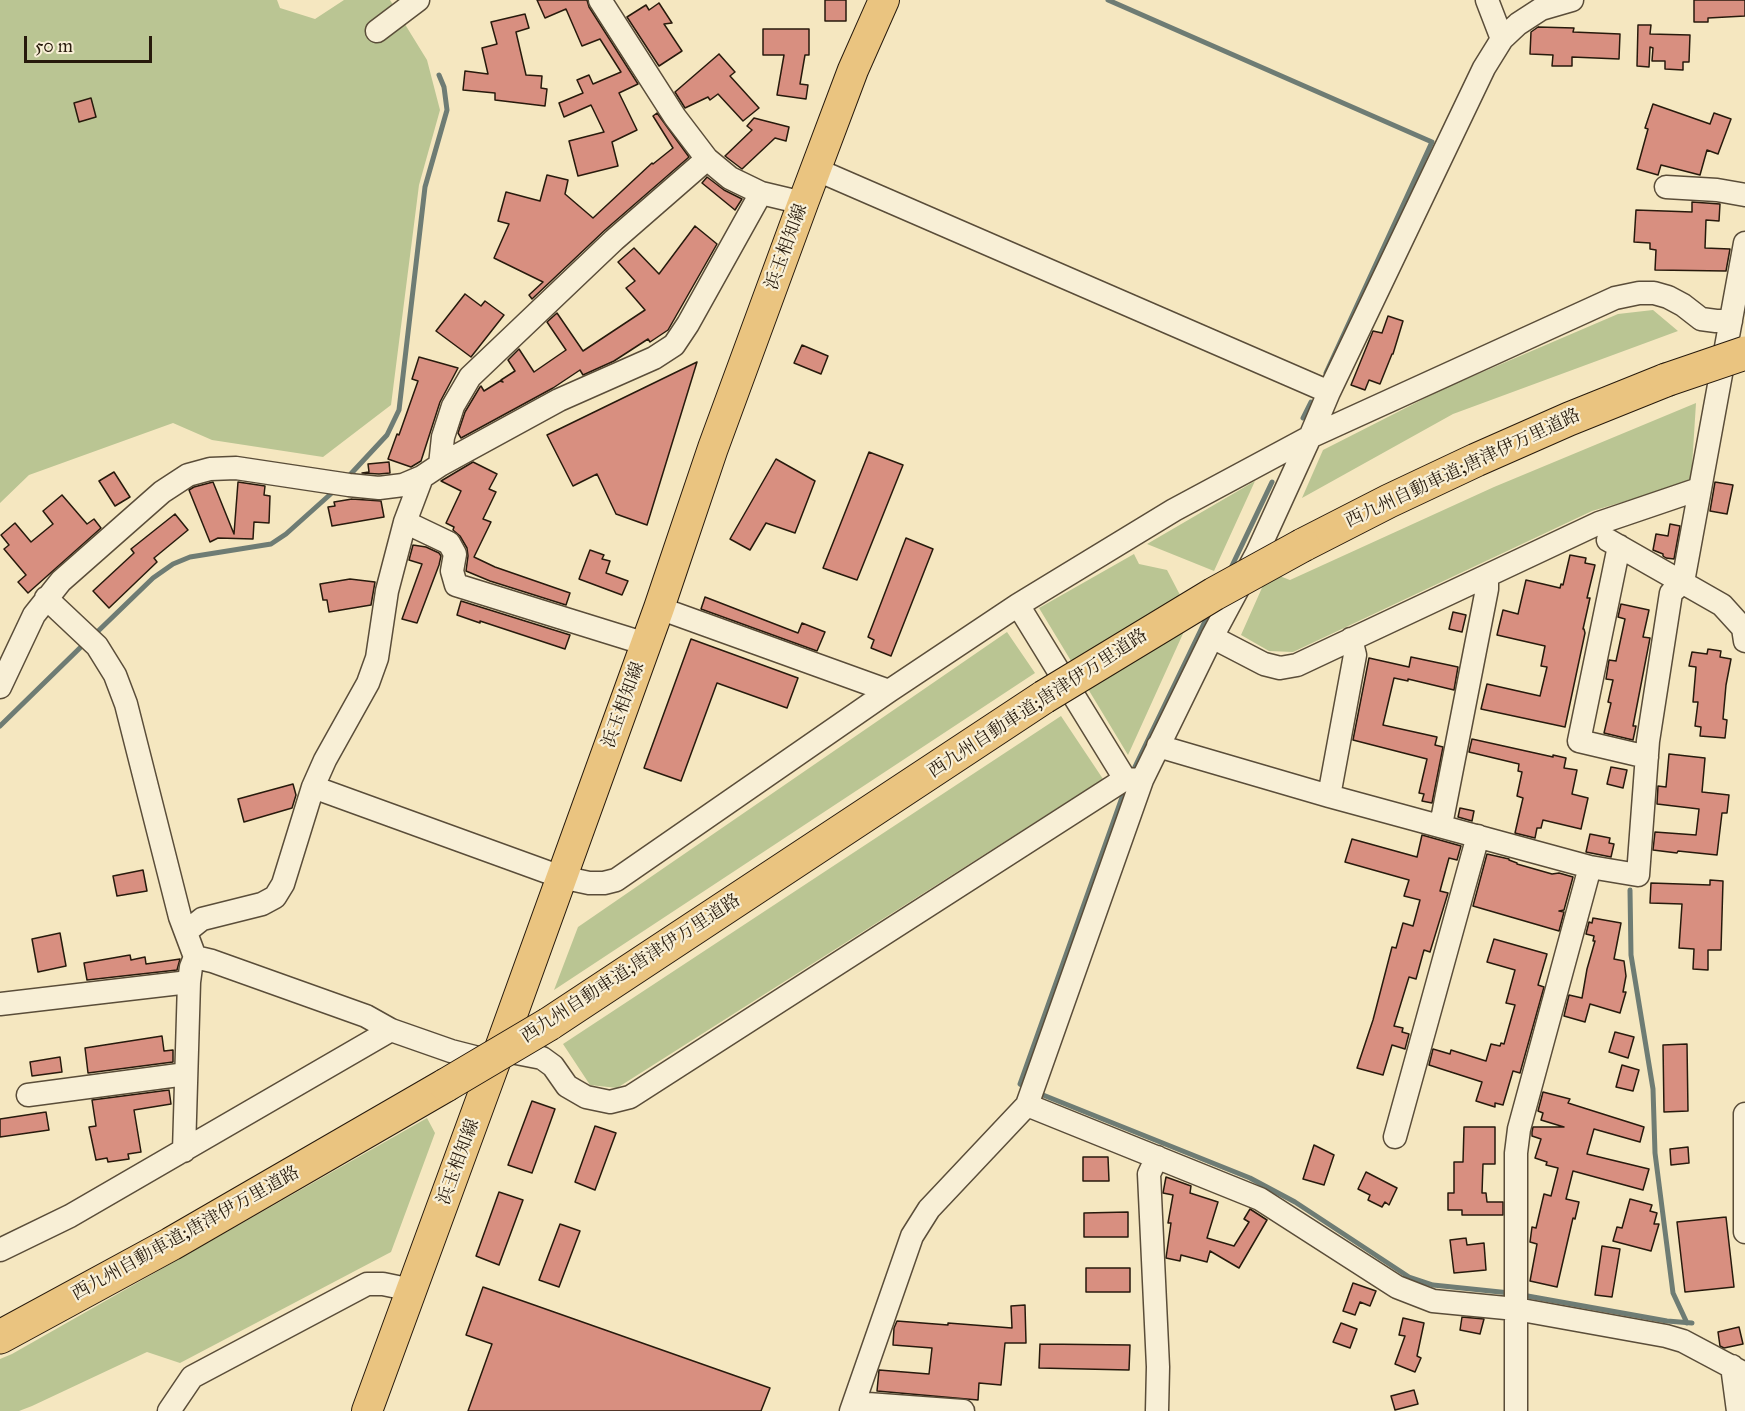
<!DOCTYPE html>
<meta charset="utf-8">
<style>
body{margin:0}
#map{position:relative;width:1745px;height:1411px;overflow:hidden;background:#f5e7c0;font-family:"IM FELL Great Primer",serif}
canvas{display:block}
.scale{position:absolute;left:24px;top:36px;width:128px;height:27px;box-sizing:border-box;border:3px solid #271a0c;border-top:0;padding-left:8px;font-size:18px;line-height:21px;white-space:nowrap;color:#271a0c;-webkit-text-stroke:4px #f8efd6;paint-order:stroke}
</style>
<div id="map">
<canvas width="1745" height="1411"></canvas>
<div class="scale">50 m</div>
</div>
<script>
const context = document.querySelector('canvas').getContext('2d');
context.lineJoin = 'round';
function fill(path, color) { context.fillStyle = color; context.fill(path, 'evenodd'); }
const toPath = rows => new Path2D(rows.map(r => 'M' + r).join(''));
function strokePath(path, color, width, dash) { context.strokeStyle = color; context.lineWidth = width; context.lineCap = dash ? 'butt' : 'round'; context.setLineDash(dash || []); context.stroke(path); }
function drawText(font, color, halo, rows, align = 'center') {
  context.font = font + ' "IM FELL Great Primer","Noto Serif JP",serif'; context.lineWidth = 4.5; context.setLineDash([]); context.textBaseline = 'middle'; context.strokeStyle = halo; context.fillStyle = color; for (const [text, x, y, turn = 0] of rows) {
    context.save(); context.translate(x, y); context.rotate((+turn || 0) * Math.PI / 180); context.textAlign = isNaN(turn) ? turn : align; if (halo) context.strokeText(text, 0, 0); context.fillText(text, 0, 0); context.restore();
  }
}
fill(toPath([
 [0,0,277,0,280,8,315,19,344,0,390,0,427,60,440,110,419,185,391,405,323,457,212,440,173,423,29,475,0,503],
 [1653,310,1678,331,1453,414,1302,498,1323,450,1443,389,1618,314],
 [1696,403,1691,482,1592,511,1293,652,1269,651,1241,635,1269,572,1290,580,1494,487],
 [1255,481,1214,571,1147,544],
 [1134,554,1139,564,1167,570,1191,616,1128,755,1039,608],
 [1007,632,1035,673,554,990,578,927],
 [1061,716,1103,779,617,1088,590,1085,563,1044],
 [427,1118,435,1133,391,1252,180,1363,147,1352,32,1406,19,1411,0,1411,0,1359,12,1354]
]), '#bac593');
strokePath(toPath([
 [1108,0,1432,142,1326,373],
 [1303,418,1311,402],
 [347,478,387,435,399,410,425,187,447,110,444,87,439,75],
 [1230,570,1272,482],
 [93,636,153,578,173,564,190,557,271,544,286,534,334,491],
 [0,726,86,642],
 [1132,773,1209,613],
 [1630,890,1631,955,1653,1089,1655,1153,1673,1293,1687,1323],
 [1027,1088,1020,1084,1125,789],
 [1038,1093,1250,1178,1295,1202,1409,1277,1433,1285,1510,1293],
 [1522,1295,1667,1321,1692,1323]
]), '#6e7c74', 5);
const building = toPath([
 [537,0,587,0,589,7,638,84,619,93,637,130,612,142,618,166,578,176,569,141,604,132,591,105,564,117,559,103,583,93,577,80,589,75,593,84,621,72,600,39,582,46,566,9,545,18,537,0],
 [825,0,846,0,846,21,825,21,825,0],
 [1694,0,1745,0,1745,16,1708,18,1708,22,1694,22,1694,0],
 [659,3,672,23,664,24,682,51,659,66,627,17,646,5,649,10,659,3],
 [525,14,529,28,516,32,526,75,542,76,541,88,547,89,545,106,495,100,495,93,463,90,465,71,488,74,482,48,497,44,491,22,525,14],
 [1638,25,1651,25,1650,34,1690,35,1689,62,1683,62,1683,70,1665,69,1665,61,1652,61,1653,48,1650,47,1649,67,1637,66,1638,25],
 [1538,27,1574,28,1573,32,1620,34,1619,59,1572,57,1572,66,1552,66,1553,55,1530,54,1531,32,1538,27],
 [763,29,809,29,809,55,805,55,800,84,808,85,806,99,777,95,784,55,763,55,763,29],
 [719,54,735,72,730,76,759,108,743,121,718,94,710,100,708,97,685,108,675,92,719,54],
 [91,98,96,117,79,122,74,103,91,98],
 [1653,104,1710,124,1714,113,1731,119,1718,154,1707,150,1700,175,1661,165,1658,175,1637,169,1648,129,1645,128,1653,104],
 [657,113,689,157,605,230,532,299,529,295,543,282,494,258,509,224,498,221,506,192,540,201,547,175,568,180,565,194,593,218,652,163,653,164,673,148,653,116,657,113],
 [754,118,789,127,786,141,775,138,742,169,725,156,752,130,747,126,754,118],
 [707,177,724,190,742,199,735,210,702,183,707,177],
 [1692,202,1720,204,1719,221,1706,220,1705,248,1730,249,1726,271,1655,270,1656,250,1650,249,1650,243,1634,242,1636,210,1692,212,1692,202],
 [695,226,717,244,668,330,650,342,648,339,614,361,583,375,580,370,553,388,461,438,458,433,465,412,480,387,481,386,484,391,500,381,503,382,501,380,515,371,508,360,519,349,534,372,566,350,547,322,557,313,583,351,645,310,626,288,635,281,618,262,634,248,659,274,695,226],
 [465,294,481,306,485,301,504,315,471,357,436,331,465,294],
 [1388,316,1403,321,1393,354,1392,354,1380,384,1369,380,1365,390,1351,385,1373,331,1382,333,1388,316],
 [802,345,828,356,821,374,794,363,802,345],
 [419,357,458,368,440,402,421,461,411,467,388,459,397,434,399,435,418,381,412,379,419,357],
 [697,362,647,525,616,514,597,474,573,486,547,435,697,362],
 [869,452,903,465,857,580,823,568,869,452],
 [776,459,815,481,795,533,766,523,750,550,730,539,776,459],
 [389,462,390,473,379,474,362,473,369,472,368,464,389,462],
 [473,462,497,474,489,489,496,492,483,519,491,522,474,557,495,567,570,593,566,605,490,581,466,571,468,556,467,548,460,536,453,530,454,527,446,523,461,491,441,481,473,462],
 [114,472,130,497,115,506,99,481,114,472],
 [213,482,234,534,238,482,265,486,264,495,270,496,269,523,254,522,253,539,218,538,210,542,189,490,194,487,213,482],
 [1715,482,1733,485,1727,514,1710,511,1715,482],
 [62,495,87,524,94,519,101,528,28,593,18,582,26,575,4,549,9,545,1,535,15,523,31,542,53,524,43,511,62,495],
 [352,499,381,501,384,517,332,526,328,507,335,506,334,502,352,499],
 [175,514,188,530,154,558,157,562,109,608,93,591,134,553,131,549,175,514],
 [1670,524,1680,526,1674,559,1666,558,1663,556,1663,554,1653,550,1656,534,1668,536,1670,524],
 [906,538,933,549,891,656,871,648,874,640,868,637,906,538],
 [413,545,426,547,439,553,441,556,439,565,417,623,402,619,422,564,409,560,413,545],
 [590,550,604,555,602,559,610,561,606,573,628,581,622,595,579,579,590,550],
 [1570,555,1586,558,1585,563,1595,565,1587,598,1590,598,1583,629,1584,629,1585,633,1565,727,1481,709,1487,684,1540,696,1547,667,1541,666,1545,646,1497,635,1503,610,1518,614,1526,580,1560,588,1561,584,1563,585,1570,555],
 [350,579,375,582,371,605,329,612,327,600,323,600,320,584,350,579],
 [705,597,798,633,802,623,825,632,817,651,701,609,705,597],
 [461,601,570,635,565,649,480,621,480,623,457,615,461,601],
 [1621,604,1649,610,1643,637,1650,638,1633,726,1636,726,1633,740,1604,733,1611,703,1608,702,1613,680,1606,679,1609,660,1616,661,1625,619,1618,617,1621,604],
 [1453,612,1466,615,1462,632,1449,629,1453,612],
 [691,639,798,678,787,708,717,683,681,781,644,768,691,639],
 [1708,649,1721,651,1720,657,1731,659,1726,685,1723,719,1727,720,1725,738,1700,736,1701,727,1695,726,1698,702,1693,702,1696,667,1689,666,1692,652,1707,654,1708,649],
 [1411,657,1458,667,1454,690,1408,679,1408,681,1394,678,1383,725,1437,737,1435,745,1443,747,1432,803,1422,801,1424,794,1419,793,1427,759,1353,740,1369,658,1409,667,1411,657],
 [1472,739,1553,757,1553,755,1566,758,1564,768,1577,770,1572,794,1588,798,1581,829,1543,820,1541,828,1537,828,1535,838,1515,833,1523,798,1517,796,1522,772,1518,771,1519,764,1469,752,1472,739],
 [1669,754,1705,758,1702,792,1729,795,1727,813,1722,813,1717,855,1678,851,1677,853,1653,850,1655,832,1696,835,1699,809,1657,804,1658,786,1666,787,1669,754],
 [1611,767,1627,770,1623,788,1607,784,1611,767],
 [293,784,296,795,292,808,244,822,238,799,293,784],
 [1460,808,1474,811,1472,821,1458,817,1460,808],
 [1590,834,1610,838,1609,843,1614,844,1611,857,1586,852,1590,834],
 [1422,835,1461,846,1457,860,1449,858,1440,891,1448,893,1430,952,1424,950,1416,979,1409,977,1394,1026,1403,1028,1402,1032,1409,1034,1405,1049,1392,1045,1383,1075,1357,1068,1373,1020,1392,947,1396,948,1403,923,1413,926,1420,900,1404,896,1409,880,1345,862,1352,839,1417,857,1422,835],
 [1487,854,1509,859,1509,860,1517,863,1517,864,1552,874,1559,873,1573,877,1564,910,1559,911,1564,912,1559,931,1473,906,1487,854],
 [143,870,147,891,117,896,113,876,143,870],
 [1710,880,1723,881,1721,950,1708,950,1708,970,1693,969,1694,949,1679,948,1682,904,1650,903,1651,883,1710,885,1710,880],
 [1593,918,1621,923,1614,959,1624,961,1626,976,1623,992,1626,992,1620,1013,1590,1004,1585,1022,1564,1016,1569,995,1582,998,1587,969,1595,941,1593,941,1594,936,1586,934,1589,922,1592,923,1593,918],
 [60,933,66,966,38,972,32,939,60,933],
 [1494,939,1547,954,1538,985,1544,987,1520,1073,1513,1071,1503,1105,1495,1103,1495,1107,1476,1101,1482,1082,1429,1065,1433,1049,1450,1054,1451,1050,1486,1061,1491,1044,1500,1046,1501,1043,1504,1044,1515,1005,1506,1003,1515,970,1487,962,1494,939],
 [130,955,131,960,145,957,146,964,180,959,177,970,87,980,84,963,130,955],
 [1615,1032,1634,1037,1628,1058,1609,1052,1615,1032],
 [162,1036,164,1051,173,1050,173,1062,88,1073,85,1048,162,1036],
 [1687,1044,1688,1111,1664,1112,1663,1045,1687,1044],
 [60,1057,62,1072,32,1076,30,1062,60,1057],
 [1622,1065,1639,1070,1633,1091,1616,1087,1622,1065],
 [169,1090,171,1104,134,1110,141,1152,128,1154,129,1159,108,1162,107,1158,96,1160,89,1127,96,1126,92,1100,169,1090],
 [1543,1092,1570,1099,1568,1103,1644,1127,1640,1142,1594,1129,1587,1154,1649,1169,1643,1190,1573,1171,1566,1199,1579,1202,1575,1219,1573,1218,1557,1287,1530,1281,1537,1244,1530,1242,1532,1227,1536,1228,1544,1194,1551,1196,1558,1168,1546,1165,1547,1162,1535,1158,1541,1139,1532,1136,1532,1132,1533,1127,1564,1127,1541,1120,1543,1113,1538,1111,1543,1092],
 [532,1101,555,1109,532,1173,508,1165,532,1101],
 [46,1112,49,1130,0,1137,0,1119,46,1112],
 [595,1126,616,1133,595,1190,575,1182,595,1126],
 [1464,1127,1495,1127,1495,1164,1483,1164,1482,1193,1486,1193,1487,1202,1503,1202,1503,1215,1462,1215,1462,1210,1448,1210,1448,1193,1454,1193,1454,1162,1463,1162,1464,1127],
 [1314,1145,1334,1155,1324,1185,1303,1179,1314,1145],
 [1688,1147,1689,1163,1671,1165,1670,1149,1688,1147],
 [1083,1157,1108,1157,1109,1181,1083,1181,1083,1157],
 [1366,1172,1397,1188,1389,1205,1385,1202,1382,1207,1368,1200,1370,1195,1358,1189,1366,1172],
 [1166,1177,1191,1186,1190,1193,1218,1202,1207,1238,1234,1246,1249,1222,1244,1219,1250,1209,1267,1220,1239,1268,1210,1251,1207,1262,1181,1255,1180,1261,1166,1258,1171,1223,1168,1223,1173,1195,1163,1193,1166,1177],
 [499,1192,523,1200,499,1265,476,1256,499,1192],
 [1630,1199,1652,1205,1650,1211,1657,1213,1654,1224,1659,1224,1651,1251,1613,1241,1617,1227,1622,1228,1630,1199],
 [1128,1212,1128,1237,1084,1237,1084,1213,1128,1212],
 [1726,1217,1734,1287,1685,1292,1677,1222,1726,1217],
 [560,1224,580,1231,559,1287,539,1280,560,1224],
 [1466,1238,1467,1245,1484,1243,1486,1270,1454,1273,1450,1240,1466,1238],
 [1602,1246,1620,1249,1612,1297,1595,1295,1602,1246],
 [1086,1268,1130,1268,1130,1292,1086,1292,1086,1268],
 [1353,1283,1376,1291,1370,1306,1360,1302,1355,1315,1343,1311,1353,1283],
 [483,1287,770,1388,761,1411,468,1411,492,1344,466,1335,483,1287],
 [1025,1305,1026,1343,1005,1343,1001,1385,979,1383,978,1400,877,1391,879,1370,929,1374,932,1348,893,1345,894,1328,897,1321,948,1325,948,1323,1012,1328,1011,1306,1025,1305],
 [1462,1317,1484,1319,1480,1334,1460,1330,1462,1317],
 [1403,1318,1424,1323,1417,1356,1421,1358,1415,1372,1395,1364,1405,1336,1399,1335,1403,1318],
 [1341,1323,1357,1329,1350,1348,1333,1342,1341,1323],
 [1739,1327,1743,1344,1724,1348,1720,1346,1718,1332,1739,1327],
 [1040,1344,1130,1345,1129,1370,1039,1368,1040,1344],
 [1414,1390,1418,1404,1395,1410,1391,1396,1414,1390]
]);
fill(building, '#d88f80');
strokePath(building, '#271a0c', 1.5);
const minor = toPath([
 [600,0,675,117,707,159,730,178,761,193,803,203],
 [1487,0,1502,39],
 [377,31,418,0],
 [815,169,1329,392],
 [1666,187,1717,190,1745,195],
 [440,465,443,437,453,406,470,377,614,240,707,159],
 [405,522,449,543,455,554,452,571,456,585,646,644],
 [1608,540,1722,605,1743,628,1745,641],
 [1619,546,1579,741,1647,757],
 [46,598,97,646,115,675,126,704,180,917,195,957,191,967,189,982,184,1151],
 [1018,605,1125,779],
 [659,608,889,691],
 [1212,637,1264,664,1280,668,1297,665,1599,523,1699,489],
 [0,687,34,615,61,581,162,492,188,475,210,469,236,468,349,485,379,488,403,485,422,477,440,465,559,400,654,358,674,345,688,324,761,193],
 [1158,746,1329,796,1590,867,1638,875,1648,741,1671,593,1683,582,1745,243],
 [313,787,561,877,589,883,604,883,616,880,889,691,1018,605,1174,510,1310,437,1615,298,1639,293,1654,293,1668,297,1683,305,1701,319,1716,321,1731,321],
 [1329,796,1355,655,1351,639],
 [1441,825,1487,589,1487,576],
 [187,931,202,919,262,904,275,897,283,884,313,787,325,760,368,683,377,658,387,591,405,522,422,477],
 [195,957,212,961,366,1016,391,1030,451,1051,494,1062],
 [0,1004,189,982],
 [501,1050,542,1058,553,1066,567,1086,586,1097,610,1102,630,1097,1125,779,1142,780],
 [28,1095,186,1074],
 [1027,1105,1260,1199,1397,1287,1433,1301,1516,1309,1666,1336,1683,1341,1745,1374],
 [1745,1114,1745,1232],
 [1395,1137,1478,836],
 [1157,1157,1149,1174,1158,1367,1157,1411],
 [0,1250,70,1216,391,1030],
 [1732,1366,1738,1411],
 [854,1403,963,1411],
 [169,1411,192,1377,367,1284,383,1284,412,1290],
 [851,1411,912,1236,929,1209,1027,1105,1142,780,1212,637,1257,553,1310,437,1329,392,1484,68,1502,39,1518,24,1541,9,1572,0],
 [1516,1411,1516,1153,1519,1129,1590,867]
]);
const major = toPath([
 [367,1411,495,1062,659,608,713,448,803,203,853,70,884,0]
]);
const highway = toPath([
 [1303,545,1389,501,1476,460,1569,419,1666,380],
 [549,1024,1044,697],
 [0,1337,171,1244,446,1085]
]);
strokePath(minor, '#5a4d39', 25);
strokePath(major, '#271a0c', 32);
strokePath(highway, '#271a0c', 35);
strokePath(minor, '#f8efd6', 22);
strokePath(major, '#eac480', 30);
strokePath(highway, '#eac480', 33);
const highwayBridge = toPath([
 [1666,380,1745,353],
 [1044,697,1214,594,1303,545],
 [446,1085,549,1024]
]);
strokePath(highwayBridge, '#271a0c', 35, []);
strokePath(highwayBridge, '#eac480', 33);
drawText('18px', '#271a0c', '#f8efd6', [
 ["浜玉相知線",787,247,-70],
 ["西九州自動車道;唐津伊万里道路",1463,469,-25],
 ["西九州自動車道;唐津伊万里道路",1038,704,-33],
 ["浜玉相知線",624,705,-70],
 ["西九州自動車道;唐津伊万里道路",631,969,-33],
 ["浜玉相知線",459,1162,-70],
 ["西九州自動車道;唐津伊万里道路",186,1234,-29]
]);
</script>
